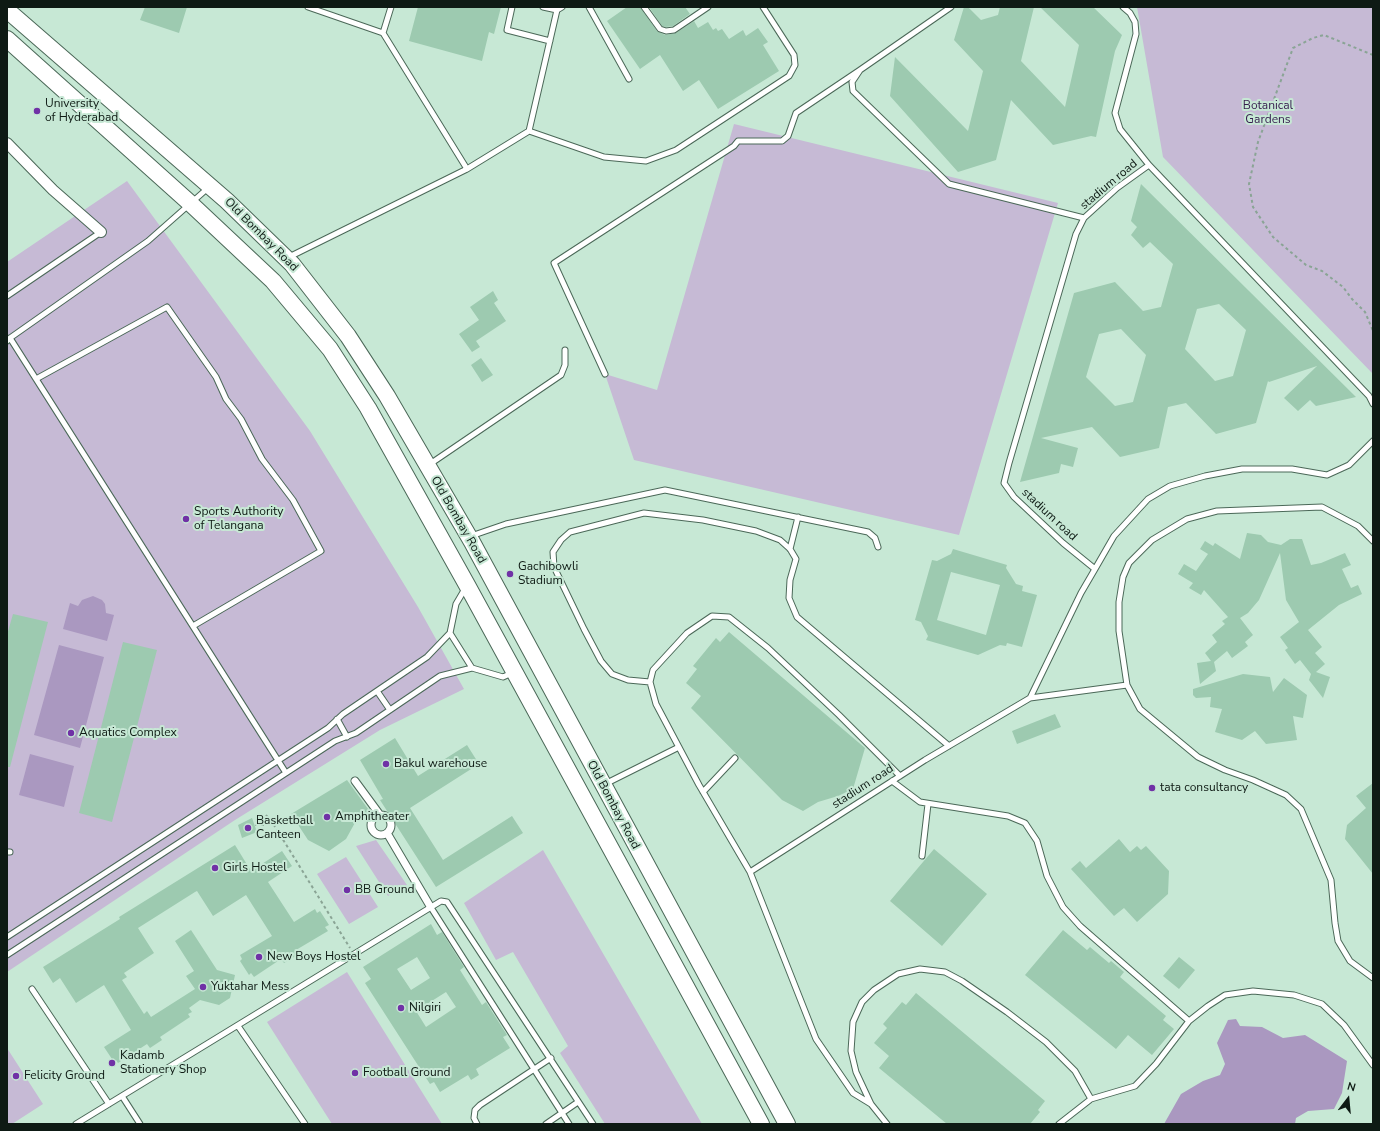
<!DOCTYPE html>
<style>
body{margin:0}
#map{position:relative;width:1380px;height:1131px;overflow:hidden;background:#c7e8d5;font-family:"Nunito Sans",sans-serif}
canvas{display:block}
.frame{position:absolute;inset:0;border:8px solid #0e1a14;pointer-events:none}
.north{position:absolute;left:1328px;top:1079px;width:40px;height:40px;-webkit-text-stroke:3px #c7e8d5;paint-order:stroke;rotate:16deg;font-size:11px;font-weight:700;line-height:16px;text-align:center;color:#0e1a14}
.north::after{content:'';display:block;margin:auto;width:14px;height:18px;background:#0e1a14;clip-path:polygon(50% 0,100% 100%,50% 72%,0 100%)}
</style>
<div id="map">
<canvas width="1380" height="1131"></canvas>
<div class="frame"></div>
<div class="north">N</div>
</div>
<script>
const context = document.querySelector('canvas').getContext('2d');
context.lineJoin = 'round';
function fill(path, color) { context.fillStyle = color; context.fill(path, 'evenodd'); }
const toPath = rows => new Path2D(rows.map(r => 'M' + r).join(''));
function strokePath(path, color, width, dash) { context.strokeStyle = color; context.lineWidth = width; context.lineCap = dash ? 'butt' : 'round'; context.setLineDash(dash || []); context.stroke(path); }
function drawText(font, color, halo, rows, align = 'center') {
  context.font = font + ' "Nunito Sans",sans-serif'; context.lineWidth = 4; context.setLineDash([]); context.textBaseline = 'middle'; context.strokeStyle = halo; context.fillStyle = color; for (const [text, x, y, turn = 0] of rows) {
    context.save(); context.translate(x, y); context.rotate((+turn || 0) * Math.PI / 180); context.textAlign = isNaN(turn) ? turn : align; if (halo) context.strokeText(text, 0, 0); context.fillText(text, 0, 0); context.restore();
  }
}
fill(toPath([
 [1137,7,1373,7,1373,374,1163,157],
 [734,124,1058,203,959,535,634,460,605,374,657,390],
 [127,181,310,431,418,607,464,689,380,730,235,820,7,972,7,262],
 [376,840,407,885,388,896,356,846],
 [543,850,702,1124,605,1124,560,1053,568,1046,513,952,496,960,464,903],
 [346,857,378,907,349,924,317,874],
 [347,972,442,1124,332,1124,267,1022],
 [7,1048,43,1104,12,1124,7,1124]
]), '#c6bad5');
fill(toPath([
 [93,596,102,600,105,604,106,613,114,615,107,641,63,629,70,603,78,606,82,600],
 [59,645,104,657,80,748,34,735],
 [30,754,74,766,64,807,19,795],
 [1236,1019,1240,1026,1262,1027,1283,1038,1305,1035,1347,1061,1342,1093,1334,1109,1308,1111,1296,1118,1295,1124,1164,1124,1181,1094,1203,1081,1220,1075,1225,1064,1217,1043,1228,1020]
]), '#aa98c0');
fill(toPath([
 [145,7,187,7,179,33,140,20],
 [418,7,501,7,494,34,489,32,482,61,409,41],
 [627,7,640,7,657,31,665,35,676,33,694,21,698,28,708,22,713,30,716,28,718,31,722,29,729,39,743,30,746,36,758,28,768,42,763,45,779,71,718,109,699,80,683,91,660,55,640,69,607,21],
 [649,7,685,7,690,14,673,26,666,27,662,26],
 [964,7,968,7,981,20,998,15,1000,7,1034,7,1021,61,1065,107,1079,45,1040,7,1093,7,1122,35,1115,51,1096,137,1091,136,1053,145,1011,100,996,160,958,172,890,96,895,57,968,131,983,71,954,40],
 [1141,184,1356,397,1316,406,1310,400,1298,411,1284,398,1317,366,1269,382,1268,381,1256,423,1216,434,1186,403,1168,407,1159,448,1120,457,1092,427,1041,438,1078,448,1073,467,1061,464,1059,473,1020,482,1074,293,1115,282,1143,311,1161,307,1173,264,1150,242,1143,248,1131,235,1137,227,1131,221],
 [1219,304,1246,330,1233,376,1215,381,1185,349,1197,309],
 [1121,329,1146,355,1133,402,1115,406,1086,377,1099,334],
 [493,291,498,300,494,303,506,321,476,341,480,347,472,352,459,334,479,320,470,307],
 [481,358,493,375,482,382,471,365],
 [1247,533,1261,535,1268,542,1281,545,1290,539,1302,539,1311,565,1321,563,1345,553,1351,565,1342,569,1351,588,1358,585,1362,594,1339,605,1308,630,1322,647,1315,653,1325,664,1316,672,1330,677,1323,698,1309,680,1311,674,1300,660,1295,664,1285,650,1288,648,1280,637,1299,622,1286,600,1280,553,1259,600,1248,613,1240,618,1253,635,1245,642,1248,646,1232,658,1227,651,1214,662,1216,671,1200,684,1197,663,1211,661,1205,653,1217,642,1212,635,1225,624,1222,621,1228,617,1204,590,1201,595,1189,588,1193,583,1178,574,1184,564,1196,571,1208,554,1200,549,1205,541,1213,546,1215,543,1240,559],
 [953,549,1007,565,1006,568,1016,584,1023,586,1022,591,1037,595,1022,647,1007,643,1006,646,1000,645,978,655,926,640,928,636,921,622,915,620,932,560,937,561,951,554],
 [951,572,1000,585,986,635,937,620],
 [13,614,48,622,10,767,7,767,7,635],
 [729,632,865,748,853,789,838,796,818,802,803,811,782,800,691,708,701,696,686,683,697,669,693,666,716,638,720,642],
 [123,642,157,650,112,822,79,813],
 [1243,674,1270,677,1273,692,1284,678,1307,695,1303,718,1293,716,1297,740,1266,744,1255,731,1242,740,1215,732,1222,709,1210,707,1211,697,1196,698,1193,695,1193,689],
 [1055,714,1061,727,1017,744,1012,731],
 [395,738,418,776,467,745,479,764,410,808,443,860,512,816,523,833,436,887,380,800,383,799,360,760],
 [347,780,371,813,357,819,346,839,329,851,308,840,291,814],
 [1373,783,1373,874,1345,839,1347,825,1366,808,1356,796],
 [252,818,257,832,242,838,238,825],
 [1119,839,1130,852,1137,846,1141,850,1146,846,1169,871,1168,894,1137,922,1124,908,1114,916,1071,869,1080,861,1086,868],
 [235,845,251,871,282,851,292,866,268,882,294,922,315,909,317,913,320,911,329,925,325,927,328,931,296,950,299,954,284,963,281,959,254,977,251,973,249,975,240,961,242,959,240,955,272,936,246,895,213,916,197,891,195,892,138,928,154,953,124,973,127,977,122,980,144,1014,147,1011,151,1017,195,989,186,976,194,971,175,941,191,930,217,970,235,975,230,998,219,1005,200,1000,189,1008,192,1012,188,1014,190,1017,160,1037,162,1040,150,1048,147,1044,118,1063,116,1060,114,1062,104,1047,131,1030,104,985,76,1003,60,978,53,983,43,967,120,919,119,917],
 [934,849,987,894,942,946,890,901],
 [431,924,437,935,442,932,464,967,460,970,482,1005,486,1002,507,1035,503,1037,510,1048,476,1069,479,1075,471,1080,468,1075,440,1092,434,1082,430,1084,365,983,371,979,363,967],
 [417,957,430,978,411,990,397,969],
 [446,992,456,1007,426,1027,416,1011],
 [1063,930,1087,950,1090,947,1109,963,1111,961,1124,972,1120,977,1166,1016,1163,1020,1174,1029,1152,1055,1128,1035,1116,1049,1025,975],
 [1179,957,1195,970,1179,989,1163,976],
 [916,993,1045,1101,1038,1110,1040,1112,1030,1124,947,1124,879,1068,889,1056,874,1043,887,1028,883,1024,902,1002,906,1005]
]), '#9dcab0');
const service = toPath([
 [308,7,383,33],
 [391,7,383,33,467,169],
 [512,7,507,30,550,41],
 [543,7,557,10,562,7],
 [589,7,629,79],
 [644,7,660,29,666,31,674,30,708,7],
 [951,7,860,70,852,82,853,91,949,184,1084,218],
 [1123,7,1130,13,1135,22,1136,34,1115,113,1120,129,1149,165],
 [529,131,604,157,646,161,676,150,789,76,795,65,794,55,763,7],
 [289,257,467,169,529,131,557,10],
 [7,296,101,232],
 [10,338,148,241,208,188],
 [7,341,10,338,286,773],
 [605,374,554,263,734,146,738,141,782,141,788,136,796,113,860,70],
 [36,379,167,307,216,377,226,399,241,419,262,459,293,500,321,551,193,626],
 [430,464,561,375,565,365,565,350],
 [471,536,506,524,665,490,868,532,875,538,878,547],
 [790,549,798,517],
 [1095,569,1063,543,1014,497,1004,483,1009,463,1076,234,1084,218,1117,188,1149,165,1369,396,1373,404],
 [466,587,456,604,450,633,472,668,503,677,512,673],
 [650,682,628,680,612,674,601,661,584,629,554,567,553,552,561,540,570,532,644,513,703,520,756,531,780,540,790,549,796,559,790,580,789,598,797,617,949,746],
 [1127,685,1140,709,1198,757,1225,770,1253,780,1286,795,1301,809,1331,880,1335,923,1338,941,1350,961,1373,978],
 [377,691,390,710],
 [1030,698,1127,685,1119,631,1119,602,1123,577,1129,563,1152,540,1187,519,1217,511,1322,507,1358,526,1373,541],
 [337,719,347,737],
 [892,781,920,802,1008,816,1025,823,1037,841,1047,876,1063,907,1080,926,1189,1021,1208,1006,1225,995,1253,991,1294,995,1322,1004,1344,1025,1373,1065],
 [605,784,679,747],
 [703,792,735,758],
 [7,852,10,852],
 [922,856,928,804],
 [750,872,925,760,1030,698,1081,593,1095,569,1114,536,1148,499,1170,486,1205,476,1242,469,1292,469,1327,475,1349,465,1373,441],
 [430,906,569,1124],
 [7,937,328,728,343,714,427,657,450,633],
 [7,955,335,741,356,733,440,676,472,668],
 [32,989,109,1104],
 [238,1026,305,1124],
 [122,1096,140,1124],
 [871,1104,853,1093,816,1039,750,872,699,785,656,704,650,682,653,670,687,633,712,616,729,617,768,648,839,715,900,776],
 [76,1124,441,901,447,902,593,1124],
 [477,1124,474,1118,475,1110,480,1105,551,1058],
 [546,1124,578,1102],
 [887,1124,871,1104,856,1072,851,1051,853,1022,862,1002,874,990,898,974,920,969,945,972,962,981,1007,1012,1046,1042,1075,1071,1091,1099],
 [1059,1124,1091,1099,1135,1086,1156,1064,1189,1021]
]);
const pedestrian = toPath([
 [355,781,380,815],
 '371 825a10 10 0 1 1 20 0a10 10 0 1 1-20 0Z',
 [387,833,430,906]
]);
const minor = toPath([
 [7,143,53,190,101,232]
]);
const primary = toPath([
 [7,10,227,201,292,264,348,336,387,396,472,542,787,1124],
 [7,39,191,204,273,281,330,349,368,408,467,585,761,1124]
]);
strokePath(service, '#4b6858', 7);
strokePath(pedestrian, '#4b6858', 9);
strokePath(minor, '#4b6858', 12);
strokePath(primary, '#4b6858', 18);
strokePath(toPath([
 [1373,55,1324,35,1313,38,1293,48,1258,142,1249,184,1253,207,1273,237,1306,265,1322,271,1343,287,1352,299,1365,312,1373,331],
 [266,815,274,825,350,948],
 [255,825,274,825]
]), '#8aa495', 2, [3, 3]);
strokePath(service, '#fff', 5);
strokePath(pedestrian, '#fff', 7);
strokePath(minor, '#fff', 10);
strokePath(primary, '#fff', 16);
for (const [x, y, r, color] of [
 [37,111,4,"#7031a6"],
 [186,519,4,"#7031a6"],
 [510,574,4,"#7031a6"],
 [71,733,4,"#7031a6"],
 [386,764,4,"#7031a6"],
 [1152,788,4,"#7031a6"],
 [327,817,4,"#7031a6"],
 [248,828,4,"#7031a6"],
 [215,868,4,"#7031a6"],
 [347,890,4,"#7031a6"],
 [259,957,4,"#7031a6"],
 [203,987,4,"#7031a6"],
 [401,1008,4,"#7031a6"],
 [112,1063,4,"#7031a6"],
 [355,1073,4,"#7031a6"],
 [16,1076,4,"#7031a6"]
]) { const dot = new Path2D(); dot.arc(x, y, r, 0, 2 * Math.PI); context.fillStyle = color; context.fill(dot); strokePath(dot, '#c7e8d5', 1.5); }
drawText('12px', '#0e1a14', '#c7e8d5', [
 ["University",45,104],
 ["of Hyderabad",45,118],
 ["Sports Authority",194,512],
 ["of Telangana",194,526],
 ["Gachibowli",518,567],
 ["Stadium",518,581],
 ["Aquatics Complex",79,733],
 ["Bakul warehouse",394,764],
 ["tata consultancy",1160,788],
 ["Amphitheater",335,817],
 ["Basketball",256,821],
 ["Canteen",256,835],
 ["Girls Hostel",223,868],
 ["BB Ground",355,890],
 ["New Boys Hostel",267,957],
 ["Yuktahar Mess",211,987],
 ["Nilgiri",409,1008],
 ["Kadamb",120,1056],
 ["Stationery Shop",120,1070],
 ["Football Ground",363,1073],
 ["Felicity Ground",24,1076]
], 'left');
drawText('12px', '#361c4e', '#c7e8d5', [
 ["Botanical",1268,106],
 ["Gardens",1268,120]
]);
drawText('12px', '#0e1a14', '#c7e8d5', [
 ["stadium road",1109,185,-40],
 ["Old Bombay Road",261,235,45],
 ["stadium road",1049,515,43],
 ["Old Bombay Road",458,520,60],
 ["stadium road",863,787,-33],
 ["Old Bombay Road",613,805,62]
]);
</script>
